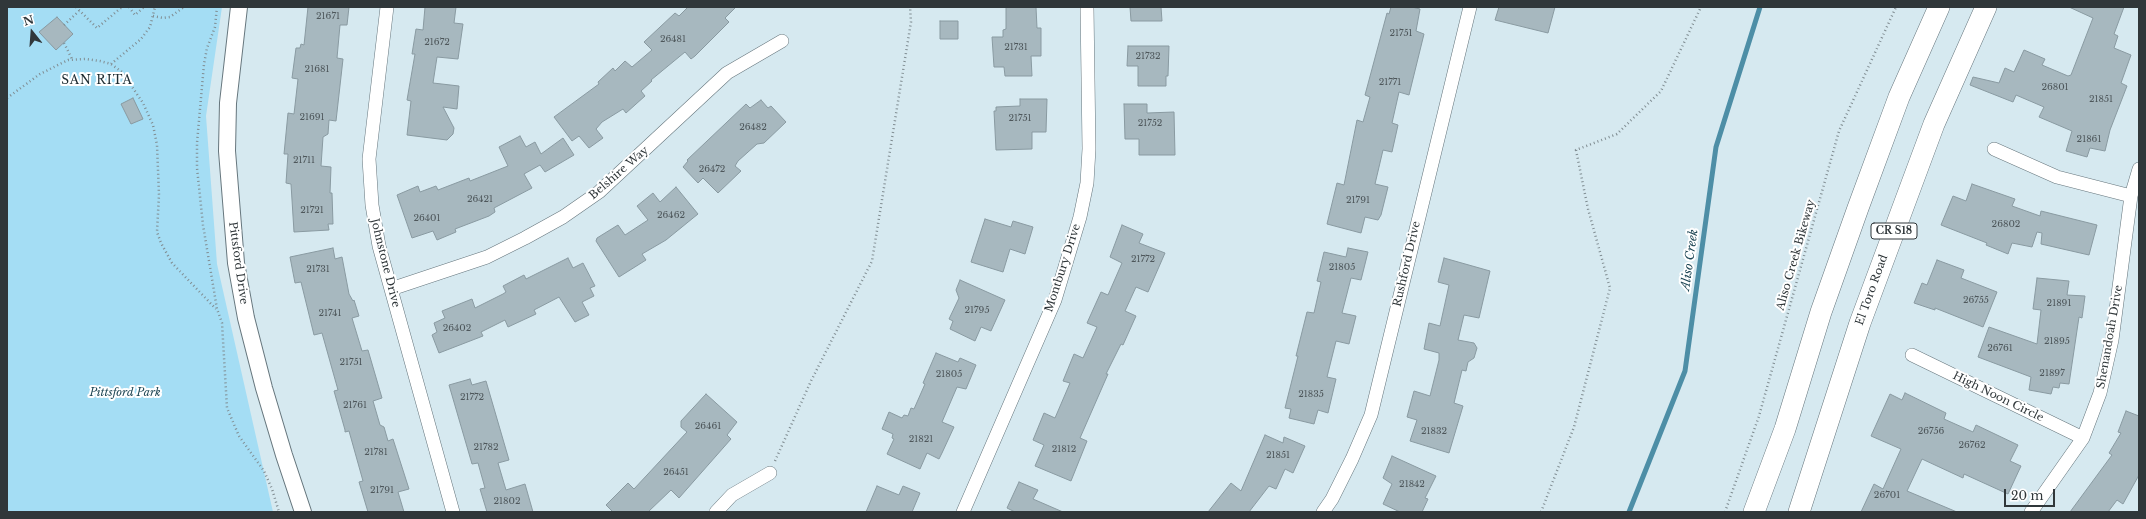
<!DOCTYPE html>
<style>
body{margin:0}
#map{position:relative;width:2146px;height:519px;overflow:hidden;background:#d6e9f0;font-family:"Libre Baskerville",serif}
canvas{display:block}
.frame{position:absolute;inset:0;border:8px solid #30373a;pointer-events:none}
.north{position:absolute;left:12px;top:12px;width:40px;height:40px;-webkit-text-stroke:3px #fff;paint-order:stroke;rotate:343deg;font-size:11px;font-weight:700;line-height:16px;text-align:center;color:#30373a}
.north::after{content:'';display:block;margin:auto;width:14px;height:18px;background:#30373a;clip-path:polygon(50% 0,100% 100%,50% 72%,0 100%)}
.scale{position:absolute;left:2004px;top:489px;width:51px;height:18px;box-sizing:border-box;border:2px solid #30373a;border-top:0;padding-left:5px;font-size:12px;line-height:14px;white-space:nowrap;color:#30373a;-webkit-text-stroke:3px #fff;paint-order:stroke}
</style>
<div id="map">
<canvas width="2146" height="519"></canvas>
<div class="frame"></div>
<div class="north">N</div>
<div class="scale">20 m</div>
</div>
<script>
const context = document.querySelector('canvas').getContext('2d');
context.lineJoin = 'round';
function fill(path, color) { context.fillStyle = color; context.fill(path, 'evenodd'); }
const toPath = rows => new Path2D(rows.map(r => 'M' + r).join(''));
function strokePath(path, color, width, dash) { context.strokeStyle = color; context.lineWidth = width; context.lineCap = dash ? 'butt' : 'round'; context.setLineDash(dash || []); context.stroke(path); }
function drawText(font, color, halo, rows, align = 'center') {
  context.font = font + ' "Libre Baskerville",serif'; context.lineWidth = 4; context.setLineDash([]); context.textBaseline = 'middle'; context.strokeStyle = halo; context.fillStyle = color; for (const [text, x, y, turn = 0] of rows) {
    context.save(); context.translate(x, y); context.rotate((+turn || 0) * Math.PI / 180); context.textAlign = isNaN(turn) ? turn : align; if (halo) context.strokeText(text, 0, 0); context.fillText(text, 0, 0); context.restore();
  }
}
fill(toPath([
 [7,7,222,7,206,116,217,264,273,512,7,512]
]), '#a4ddf4');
strokePath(toPath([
 [1629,512,1685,371,1716,147,1760,7]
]), '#4d8ea6', 5);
const building = toPath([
 [308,7,349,7,347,25,340,25,337,58,343,59,336,121,329,120,328,134,323,137,321,166,331,167,330,193,332,193,333,224,328,224,329,230,294,232,291,184,286,183,288,154,284,154,288,113,294,114,298,79,292,78,296,48,300,48,301,44,304,45,308,7],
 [425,7,456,7,454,23,463,24,458,59,437,57,433,83,459,86,457,109,443,107,454,128,453,134,447,140,407,135,411,101,407,100,415,54,412,54,416,29,423,30,425,7],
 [688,7,736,7,725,18,729,22,695,56,691,59,685,52,651,80,652,81,641,91,645,96,626,113,623,109,602,122,596,129,603,138,589,148,579,136,572,141,554,117,599,84,598,82,613,68,615,71,625,61,632,67,652,50,644,42,675,13,679,16,688,7],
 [1006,7,1036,7,1037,28,1041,28,1041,56,1031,56,1032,76,1005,76,1004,67,994,67,992,37,1003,37,1003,30,1006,29,1006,7],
 [1130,7,1161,7,1162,21,1131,21,1130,7],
 [1391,7,1412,7,1420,9,1416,31,1424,34,1409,95,1399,92,1392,123,1398,125,1392,152,1383,150,1375,184,1388,187,1381,215,1378,220,1365,217,1361,233,1327,224,1337,183,1344,185,1357,120,1363,122,1370,97,1365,95,1387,13,1389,14,1391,7],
 [1499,7,1555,7,1548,33,1495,20,1499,7],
 [2069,7,2124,7,2114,34,2118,36,2114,48,2131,55,2121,83,2127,86,2110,130,2105,151,2090,148,2087,157,2066,151,2072,131,2039,117,2044,107,2016,95,2013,102,1970,85,1973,77,1999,83,2005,68,2014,72,2024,50,2045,59,2042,65,2068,76,2071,75,2093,18,2069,7],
 [57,17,73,34,56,50,39,32,57,17],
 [940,21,958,21,958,39,940,39,940,21],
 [1128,46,1169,46,1168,76,1166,76,1166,86,1138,86,1138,66,1127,66,1128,46],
 [133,98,143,119,131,124,121,104,133,98],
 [1020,99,1047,99,1046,132,1032,132,1032,149,996,150,994,111,996,111,996,107,1020,106,1020,99],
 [761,100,768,108,771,106,786,122,764,143,757,144,738,161,735,166,741,171,718,193,703,178,698,183,683,167,688,161,687,160,746,104,750,108,761,100],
 [1124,104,1147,104,1147,113,1174,112,1175,155,1139,155,1139,139,1125,139,1124,104],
 [520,136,526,147,535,142,541,154,563,138,574,155,545,172,540,165,524,174,532,188,494,208,495,212,489,216,455,229,456,232,437,240,433,231,412,238,397,195,418,186,420,192,436,186,438,190,469,178,470,181,508,166,499,147,520,136],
 [1972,184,2015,199,2012,206,2040,216,2041,211,2097,225,2089,255,2041,244,2042,233,2037,232,2032,247,2012,243,2008,254,1986,245,1987,243,1941,225,1953,196,1966,201,1972,184],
 [676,187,698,214,666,240,642,254,646,260,619,277,596,241,597,238,618,225,625,235,648,220,637,206,653,193,660,202,676,187],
 [985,219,1011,227,1013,221,1033,227,1025,254,1010,249,1003,272,971,262,985,219],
 [1122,225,1143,234,1139,243,1165,253,1148,292,1136,287,1125,311,1136,316,1123,345,1121,344,1106,374,1108,374,1080,438,1087,441,1071,481,1035,466,1044,445,1033,440,1044,413,1055,418,1070,383,1063,381,1074,354,1083,358,1097,327,1087,323,1101,292,1108,295,1122,263,1110,257,1122,225],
 [333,248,335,259,342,257,349,294,353,301,354,300,359,316,352,318,362,351,368,350,382,398,373,401,380,425,384,427,388,441,393,439,409,489,398,492,404,512,368,512,359,482,363,481,349,431,345,432,345,430,334,391,338,390,322,333,314,335,301,282,295,283,290,257,333,248],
 [1348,248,1368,252,1361,280,1351,278,1342,313,1356,316,1349,344,1336,341,1327,377,1336,379,1328,413,1318,410,1314,424,1289,418,1291,409,1285,408,1298,356,1296,356,1307,312,1314,313,1321,282,1317,281,1324,252,1346,257,1348,248],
 [568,258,573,268,583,263,595,286,590,288,594,296,582,302,589,315,575,322,559,297,534,310,536,314,508,327,505,320,481,332,483,336,439,353,432,335,437,332,434,323,445,318,442,311,472,299,475,308,503,294,506,292,503,286,524,275,526,279,568,258],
 [1444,258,1490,271,1479,318,1464,315,1458,340,1474,343,1477,348,1474,358,1468,362,1466,371,1462,370,1454,403,1463,406,1449,453,1410,441,1417,420,1407,417,1414,391,1430,396,1439,360,1439,353,1424,349,1429,323,1440,326,1449,285,1438,282,1444,258],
 [1937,260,1964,270,1961,278,1997,292,1983,327,1935,308,1935,310,1914,303,1922,283,1927,285,1937,260],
 [2037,278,2069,281,2067,295,2085,296,2082,318,2079,317,2069,384,2060,383,2059,388,2053,387,2051,394,2029,390,2031,377,1978,357,1989,327,2037,344,2041,310,2033,309,2037,278],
 [960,280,1005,300,991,331,981,327,975,341,950,329,953,321,949,319,959,298,956,290,960,280],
 [936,353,958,362,960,358,976,365,966,389,957,387,942,422,954,427,942,453,939,459,927,453,920,469,887,454,894,439,892,438,893,434,882,429,889,412,902,418,904,415,908,416,911,408,914,409,925,384,923,383,936,353],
 [470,379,472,385,486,381,509,460,498,463,506,490,525,484,533,512,487,512,480,489,485,488,478,463,472,464,449,385,470,379],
 [1905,393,1946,413,1944,419,1973,432,1976,425,2018,445,2010,461,2021,466,2008,494,1964,474,1963,478,1922,459,1907,491,1957,512,1861,512,1874,484,1883,489,1901,449,1871,436,1890,394,1902,400,1905,393],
 [706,394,737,422,727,435,731,439,679,498,671,490,648,512,613,512,606,505,628,483,634,489,687,432,681,427,681,421,706,394],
 [2126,411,2139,416,2139,475,2123,504,2117,500,2108,512,2070,512,2112,455,2109,453,2121,433,2118,432,2126,411],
 [1265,435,1283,443,1284,437,1305,446,1293,473,1285,469,1276,489,1269,486,1249,512,1208,512,1231,483,1241,491,1265,435],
 [1392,456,1436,476,1425,498,1428,499,1422,512,1400,512,1383,504,1392,484,1383,478,1392,456],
 [1019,482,1038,490,1033,499,1063,512,1015,512,1007,508,1019,482],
 [877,486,899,495,903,486,920,493,912,512,866,512,877,486]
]);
fill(building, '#a7b8bf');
strokePath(building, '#899aa1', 1);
const minor = toPath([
 [387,7,369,159,372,205,379,246,453,512],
 [1994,149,2057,177,2131,196],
 [391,289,487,257,525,238,563,217,599,192,727,73,782,41],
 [1912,355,2083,438],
 [716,512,732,495,770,473],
 [963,512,1055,300,1080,217,1087,183,1089,149,1087,7],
 [1323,512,1332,499,1352,459,1371,415,1470,7],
 [2031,512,2083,438,2100,393,2112,340,2131,196,2139,169]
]);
const tertiary = toPath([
 [239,7,228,103,227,151,236,263,246,318,264,388,284,455,303,512]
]);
const primary = toPath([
 [1754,512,1785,429,1821,312,1858,208,1899,97,1939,7],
 [1799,512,1860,323,1934,124,1986,7]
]);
strokePath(minor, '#66767d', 14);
strokePath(tertiary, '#66767d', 18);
strokePath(primary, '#66767d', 22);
strokePath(toPath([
 [76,7,97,28,122,7],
 [129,7,135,15,144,7],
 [217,7,215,27,207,48,204,64,197,143,197,168,203,225,217,309,222,323,227,408,239,436,264,471,272,489,279,512],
 [153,16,163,18,170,17,184,7],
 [64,25,79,11],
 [64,43,72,59],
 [111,64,141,39,150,27,155,7],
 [7,98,40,74,68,60,86,59,100,61,111,64,122,72,143,103,153,125,157,145,159,195,157,232,161,243,172,263,216,309],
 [775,461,811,381,872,261,911,22,910,7],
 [1541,512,1574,427,1610,288,1588,209,1576,150,1617,134,1661,91,1701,7],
 [1725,512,1759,416,1839,131,1896,7]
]), '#808d92', 2.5, [1, 3]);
strokePath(minor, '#fff', 13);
strokePath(tertiary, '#fff', 16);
strokePath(primary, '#fff', 21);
drawText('9px', '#4e575b', null, [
 ["21671",328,16],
 ["21751",1401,33],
 ["26481",673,39],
 ["21672",437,42],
 ["21731",1016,47],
 ["21732",1148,56],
 ["21681",317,69],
 ["21771",1390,82],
 ["26801",2055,87],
 ["21851",2101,99],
 ["21691",312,117],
 ["21751",1020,118],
 ["21752",1150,123],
 ["26482",753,127],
 ["21861",2089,139],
 ["21711",304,160],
 ["26472",712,169],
 ["26421",480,199],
 ["21791",1358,200],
 ["21721",312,210],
 ["26462",671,215],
 ["26401",427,218],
 ["26802",2006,224],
 ["21772",1143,259],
 ["21805",1342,267],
 ["21731",318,269],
 ["26755",1976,300],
 ["21891",2059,303],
 ["21795",977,310],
 ["21741",330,313],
 ["26402",457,328],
 ["21895",2057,341],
 ["26761",2000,348],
 ["21751",351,362],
 ["21897",2052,373],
 ["21805",949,374],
 ["21835",1311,394],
 ["21772",472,397],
 ["21761",355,405],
 ["26461",708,426],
 ["21832",1434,431],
 ["26756",1931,431],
 ["21821",921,439],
 ["26762",1972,445],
 ["21782",486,447],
 ["21812",1064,449],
 ["21781",376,452],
 ["21851",1278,455],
 ["26451",676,472],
 ["21842",1412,484],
 ["21791",382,490],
 ["26701",1887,495],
 ["21802",507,501]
]);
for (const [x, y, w] of [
 [1894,231,46]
]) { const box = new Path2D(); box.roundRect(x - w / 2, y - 8, w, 16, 3); context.fillStyle = '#fff'; context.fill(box); strokePath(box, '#30373a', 1); }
drawText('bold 10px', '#30373a', null, [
 ["CR S18",1894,231]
]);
drawText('11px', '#30373a', '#fff', [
 ["Belshire Way",619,173,-41],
 ["Aliso Creek Bikeway",1796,255,-74],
 ["Pittsford Drive",238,263,82],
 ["Johnstone Drive",385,263,76],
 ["Rushford Drive",1407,264,-77],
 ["Montbury Drive",1063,268,-72],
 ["El Toro Road",1872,290,-70],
 ["Shenandoah Drive",2110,337,-80],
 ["High Noon Circle",1998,397,26]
]);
drawText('italic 11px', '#204856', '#fff', [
 ["Pittsford Park",125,393]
]);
context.letterSpacing = '1px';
drawText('12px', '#1e2c32', '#fff', [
 ["SAN RITA",97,81]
]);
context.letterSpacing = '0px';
drawText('italic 12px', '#204856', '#fff', [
 ["Aliso Creek",1690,260,-82]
]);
</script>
